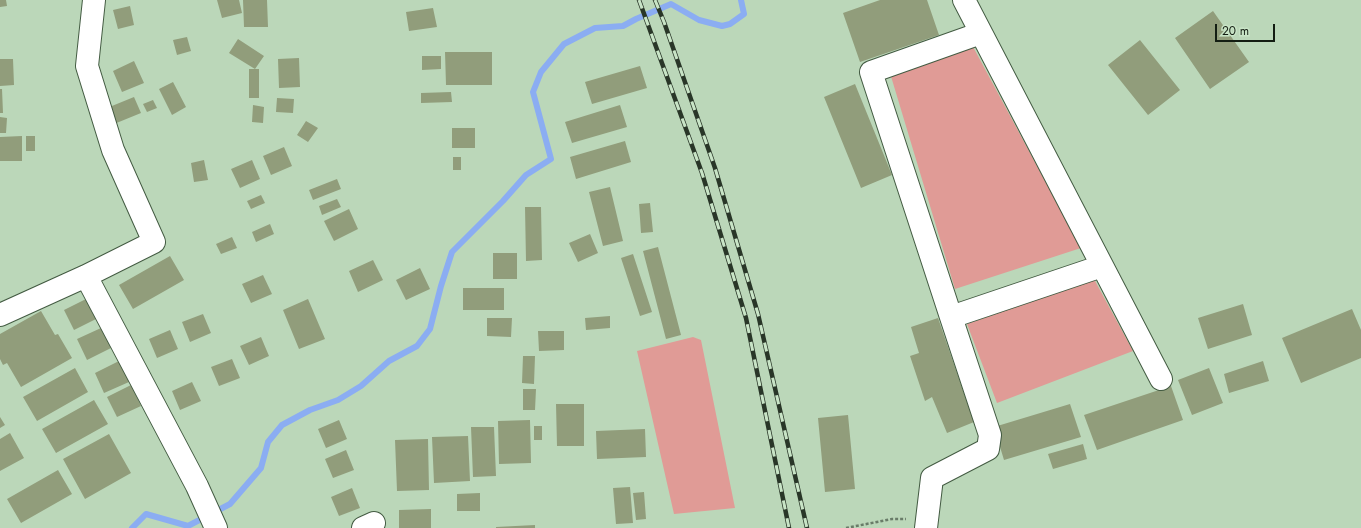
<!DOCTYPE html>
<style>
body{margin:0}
#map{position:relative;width:1361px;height:528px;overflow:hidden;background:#bbd7b9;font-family:Jost,sans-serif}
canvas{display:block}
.scale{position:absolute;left:1215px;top:24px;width:60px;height:18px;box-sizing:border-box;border:2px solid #131d12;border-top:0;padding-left:5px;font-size:12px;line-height:14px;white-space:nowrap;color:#131d12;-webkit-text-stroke:3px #c8e4c6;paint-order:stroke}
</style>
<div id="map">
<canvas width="1361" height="528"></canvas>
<div class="scale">20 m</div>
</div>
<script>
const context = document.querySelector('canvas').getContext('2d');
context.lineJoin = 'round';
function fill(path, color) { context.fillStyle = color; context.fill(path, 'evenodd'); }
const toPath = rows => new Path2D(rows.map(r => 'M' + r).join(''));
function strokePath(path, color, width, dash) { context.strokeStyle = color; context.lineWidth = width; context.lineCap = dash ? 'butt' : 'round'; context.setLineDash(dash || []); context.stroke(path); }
fill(toPath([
 [971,43,1081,248,955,289,890,73],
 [1094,279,1133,351,997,403,967,324],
 [693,337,701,340,735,508,674,514,637,351]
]), '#e09b96');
strokePath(toPath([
 [132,528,146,514,188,526,230,504,261,468,268,442,282,425,310,410,338,400,361,386,389,361,417,346,430,329,441,286,452,252,503,201,526,175,551,159,533,92,541,72,564,44,595,28,623,26,636,19,671,4,699,20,722,26,730,24,744,14,741,0]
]), '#8badf2', 6);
fill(toPath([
 [0,0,6,0,7,6,0,7],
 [217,0,239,0,242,13,222,18],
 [243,0,267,0,268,27,244,27],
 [880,0,927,0,939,35,860,62,843,13],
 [130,6,134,25,118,29,113,10],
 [433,8,437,27,409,31,406,12],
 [1213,11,1249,62,1210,89,1175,38],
 [187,37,191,51,177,55,173,40],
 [238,39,264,56,255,69,229,53],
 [1140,40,1180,90,1148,115,1108,65],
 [445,52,492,52,492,85,446,85],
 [422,56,441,56,441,69,422,70],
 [299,58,300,87,279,88,278,59],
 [0,59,13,59,14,85,0,86],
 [134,61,144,83,122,92,113,71],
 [640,66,647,88,592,104,585,82],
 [249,69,259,69,259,98,249,98],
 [173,82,186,107,172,115,159,89],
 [855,84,892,175,861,188,824,97],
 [0,89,2,89,3,113,0,113],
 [451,92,452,102,421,103,421,93],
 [134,97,141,113,114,124,107,108],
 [277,98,294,99,293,113,276,112],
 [153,100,157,108,147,112,143,104],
 [253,105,264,107,263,123,252,122],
 [620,105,627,127,572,143,565,122],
 [0,117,7,118,6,133,0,133],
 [306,121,318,128,308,142,297,135],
 [452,128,475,128,475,148,452,148],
 [22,136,22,161,0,161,0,137],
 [26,136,35,136,35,151,26,151],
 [625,141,631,162,576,179,570,157],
 [284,147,292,166,271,175,263,156],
 [453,157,461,157,461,170,453,170],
 [204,160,208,180,194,182,191,163],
 [252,160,260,179,240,188,231,169],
 [337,179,341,189,313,200,309,190],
 [610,187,623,241,603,246,589,192],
 [261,195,265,203,251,209,247,201],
 [337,199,341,207,322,215,319,206],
 [650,203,653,232,641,233,639,204],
 [525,207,541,207,542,260,526,261],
 [349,209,358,229,334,241,324,221],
 [270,224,274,234,256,242,252,232],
 [590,234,598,253,578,262,569,243],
 [232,237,237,248,221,254,216,244],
 [658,247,681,335,666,339,643,251],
 [493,253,517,253,517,279,493,279],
 [633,254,652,312,640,316,621,258],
 [170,256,184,280,133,309,119,285],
 [373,260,383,280,358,292,349,271],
 [420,268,430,289,406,300,396,280],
 [263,275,272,294,251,303,242,284],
 [463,288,504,288,504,310,463,310],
 [88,298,98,318,74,330,64,310],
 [308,299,325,339,299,349,283,310],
 [1243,304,1252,335,1208,349,1198,318],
 [1352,309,1361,330,1361,358,1301,383,1282,338],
 [41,311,55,335,58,334,72,358,21,387,7,363,3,365,0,359,0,334],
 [203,314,211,333,190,342,182,322],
 [610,316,610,328,586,330,585,318],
 [487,318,512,318,511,337,487,336],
 [938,318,974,422,947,433,932,397,925,401,910,356,919,353,911,327],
 [101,328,111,348,87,360,77,339],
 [170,330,178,349,157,358,149,339],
 [538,331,564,331,564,350,539,351],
 [261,337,269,356,249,365,240,346],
 [523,356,535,356,534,384,522,383],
 [232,359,240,378,219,386,211,367],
 [119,361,129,382,104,393,95,373],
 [1263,361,1269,381,1229,393,1224,374],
 [75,368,88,392,37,421,23,397],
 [1209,368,1223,403,1192,415,1178,380],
 [192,382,201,401,180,410,172,391],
 [131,385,141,406,117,417,107,397],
 [1171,386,1183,420,1097,450,1084,415],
 [523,389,536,389,535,410,523,410],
 [94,400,108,424,56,453,42,429],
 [556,404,584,404,584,446,557,446],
 [1070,404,1081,437,1004,460,994,427],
 [848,415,855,489,825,492,818,418],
 [0,417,5,425,0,428],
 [339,420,347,439,326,448,318,429],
 [530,420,531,463,499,464,498,421],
 [534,426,542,426,542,440,534,440],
 [471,427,494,427,496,476,473,477],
 [645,429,646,457,597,459,596,431],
 [10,433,24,458,0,471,0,439],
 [109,434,131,473,85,499,63,459],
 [468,436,470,481,434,483,432,437],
 [428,439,429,490,397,491,395,440],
 [1083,444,1087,459,1053,469,1048,454],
 [346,450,354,470,333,478,325,459],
 [58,470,72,494,21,523,7,499],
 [630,487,633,523,616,524,613,488],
 [352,488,360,508,339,516,331,497],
 [644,492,646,519,636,520,633,493],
 [480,493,480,511,457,511,457,494],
 [431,509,431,528,399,528,399,510],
 [535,525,535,528,496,528,496,527]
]), '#919d7b');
const minor = toPath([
 [964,0,1161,379],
 [86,276,197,486,216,528],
 [0,315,86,276,154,242,113,150,87,66,94,0],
 [951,317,871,72,981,33],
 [363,528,374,523],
 [926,528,932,478,988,449,990,435,951,317,1102,266]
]);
strokePath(minor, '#435b42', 24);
strokePath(toPath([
 [846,528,892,519,906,519]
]), '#697c68', 2.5, [3, 2]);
strokePath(minor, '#fff', 22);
const rail = toPath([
 [639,0,702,173,746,318,789,528],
 [655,0,664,22,715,168,758,314,807,528]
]);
strokePath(rail, '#293628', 4.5);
strokePath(rail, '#c8e4c6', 3, [9]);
</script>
